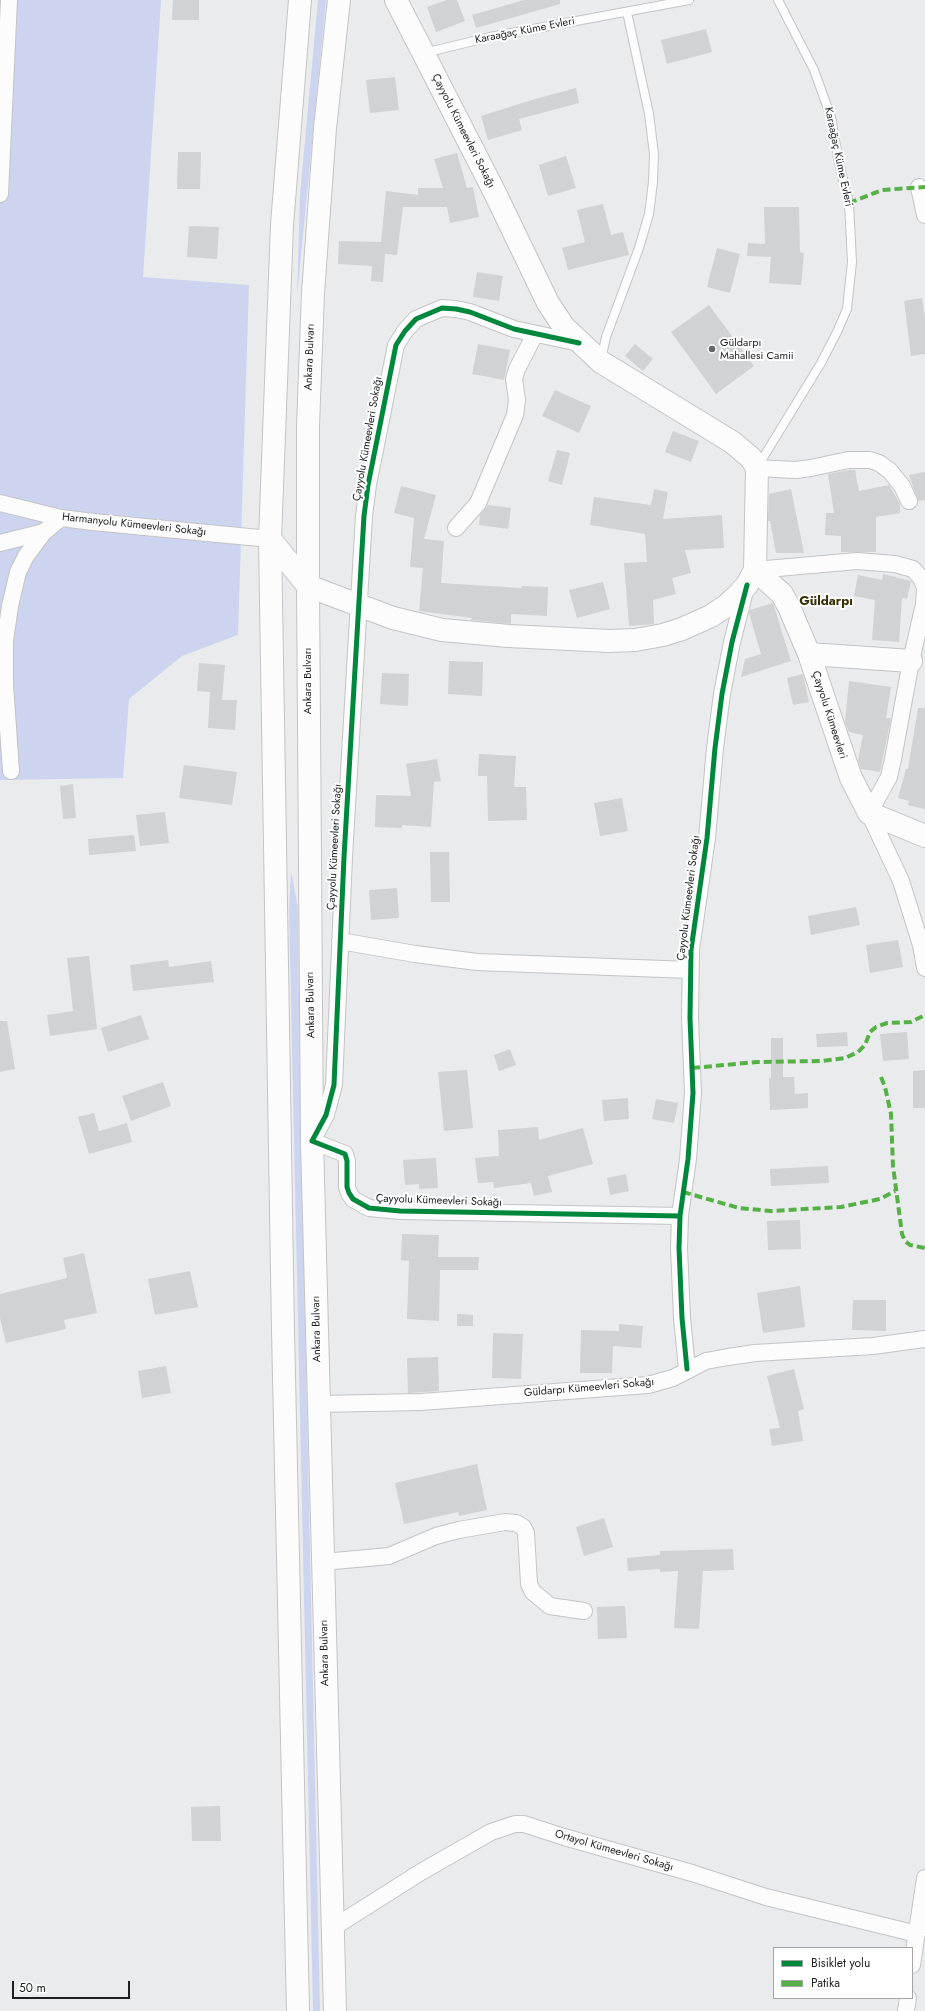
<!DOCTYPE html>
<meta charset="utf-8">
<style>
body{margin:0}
#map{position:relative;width:925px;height:2011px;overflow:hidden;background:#eaebed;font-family:Jost,sans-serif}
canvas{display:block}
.legend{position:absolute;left:773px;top:1947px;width:140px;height:52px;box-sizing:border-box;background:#fff;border:1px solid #a5a5a5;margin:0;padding:5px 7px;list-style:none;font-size:12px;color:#1d1e1f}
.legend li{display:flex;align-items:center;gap:8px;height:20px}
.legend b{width:20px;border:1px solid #a5a5a5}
.scale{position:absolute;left:12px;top:1981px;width:118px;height:18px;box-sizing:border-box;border:2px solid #1d1e1f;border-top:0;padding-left:5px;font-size:12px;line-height:14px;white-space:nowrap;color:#1d1e1f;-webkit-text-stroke:3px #fff;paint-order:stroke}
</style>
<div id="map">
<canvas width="925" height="2011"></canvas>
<ul class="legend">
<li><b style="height:5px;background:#00873e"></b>Bisiklet yolu</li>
<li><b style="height:5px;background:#55b145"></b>Patika</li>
</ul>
<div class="scale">50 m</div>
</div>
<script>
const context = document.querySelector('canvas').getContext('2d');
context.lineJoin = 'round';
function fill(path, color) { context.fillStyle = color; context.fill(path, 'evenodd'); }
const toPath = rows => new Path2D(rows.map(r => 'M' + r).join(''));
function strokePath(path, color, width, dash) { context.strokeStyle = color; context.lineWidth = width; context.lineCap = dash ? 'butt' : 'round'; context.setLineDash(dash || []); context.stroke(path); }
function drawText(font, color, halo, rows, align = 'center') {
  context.font = font + ' Jost,sans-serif'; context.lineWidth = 4; context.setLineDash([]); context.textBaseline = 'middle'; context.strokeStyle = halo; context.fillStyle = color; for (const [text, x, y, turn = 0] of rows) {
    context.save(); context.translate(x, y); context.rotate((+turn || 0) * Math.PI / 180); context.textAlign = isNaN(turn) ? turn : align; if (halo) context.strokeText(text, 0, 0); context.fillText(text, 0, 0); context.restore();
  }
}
fill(toPath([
 [0,0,161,0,143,277,249,285,238,635,182,656,129,699,123,778,0,780],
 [318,0,326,0,297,296,300,195],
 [291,871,298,908,300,1090,320,2011,313,2011,289,909]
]), '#ccd4ef');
fill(toPath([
 [173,0,199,0,199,20,172,20],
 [447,0,457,0,465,21,436,32,427,7],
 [524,0,560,0,560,4,476,28,472,15],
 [706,29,712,52,667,64,661,40],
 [395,77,399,110,370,113,366,80],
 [576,88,579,103,519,119,522,130,488,140,481,116,535,99],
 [178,152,201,152,200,189,177,189],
 [457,153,467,188,473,187,479,217,450,223,447,207,403,207,397,255,385,254,383,282,371,281,372,266,338,264,339,241,381,242,386,191,418,195,418,188,443,188,434,159],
 [566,156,576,188,548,196,539,165],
 [603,204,611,235,623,232,629,255,568,270,562,248,585,242,577,210],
 [764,207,799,207,800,252,804,253,801,285,769,283,771,257,747,256,748,243,765,244],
 [189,226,219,227,217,259,187,257],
 [717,248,740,254,730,293,707,287],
 [477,272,503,276,499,301,473,297],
 [922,298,925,318,925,354,911,356,904,301],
 [709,305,754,366,716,394,671,332],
 [478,344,510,350,504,380,472,374],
 [635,344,653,359,643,371,625,356],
 [555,390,591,406,579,433,542,416],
 [673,431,699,441,691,462,665,452],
 [557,450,570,453,562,485,548,481],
 [849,470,855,470,859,491,889,485,900,504,900,513,876,517,876,552,841,552,841,536,825,535,826,513,834,513,828,474],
 [925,472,925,500,918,501,909,475],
 [401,486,436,495,424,539,444,541,441,583,522,588,522,586,548,587,547,616,511,614,511,624,471,620,472,618,419,611,423,568,410,567,414,518,394,513],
 [654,489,668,492,663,519,722,515,724,548,685,550,691,573,672,578,676,594,653,600,654,624,629,626,624,563,647,562,645,534,590,525,594,497,651,505],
 [791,489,804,553,776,553,770,521,768,521,769,494],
 [488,505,511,508,508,529,479,525,480,515],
 [883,574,911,581,907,599,902,598,899,642,872,640,875,600,854,596,858,575,882,580],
 [603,582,610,609,577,618,569,590],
 [773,603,791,661,741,677,745,659,761,654,749,613,750,610],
 [449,661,483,662,482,696,448,694],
 [199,663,225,665,222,700,237,700,235,730,208,728,210,692,197,691],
 [382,673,409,674,408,706,380,704],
 [803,674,809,702,793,705,787,678],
 [849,681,891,687,886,718,891,718,880,772,861,769,858,761,863,735,849,732,845,722],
 [918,708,925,708,925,809,908,805,909,801,898,798,906,769,908,769],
 [479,754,516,756,514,787,526,787,527,820,488,821,487,776,478,776],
 [437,759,441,781,434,782,431,827,402,825,402,828,375,827,376,795,411,796,406,764],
 [184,765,237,772,232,805,179,798],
 [73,784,76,818,63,819,60,786],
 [622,798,628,831,600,836,594,803],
 [165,812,169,843,140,846,136,815],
 [134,835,136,851,89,855,88,839],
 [430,852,449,852,450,902,431,902],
 [397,888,399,918,371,920,369,890],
 [856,907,860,925,811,935,808,916],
 [898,940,903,967,870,973,866,945],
 [89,956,97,1029,50,1036,47,1015,73,1011,67,958],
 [168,960,169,967,211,961,214,982,133,991,130,965],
 [141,1015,149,1039,108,1052,101,1028],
 [0,1021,7,1021,15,1069,0,1072],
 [847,1032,848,1046,817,1047,816,1034],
 [907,1032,909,1059,883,1061,880,1034],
 [771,1038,783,1038,783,1077,794,1077,795,1094,808,1093,808,1108,770,1110,769,1078,771,1078],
 [510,1049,516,1065,499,1071,494,1055],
 [467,1070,473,1128,444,1131,438,1072],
 [925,1070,925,1108,913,1108,913,1071],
 [163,1082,171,1106,131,1121,122,1096],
 [628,1098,629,1119,604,1121,602,1100],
 [656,1099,678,1103,674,1123,652,1119],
 [94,1113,99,1131,127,1123,132,1142,89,1154,78,1117],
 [538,1127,539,1140,583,1128,593,1164,548,1176,552,1192,534,1196,531,1183,494,1188,493,1182,478,1183,475,1158,499,1156,498,1130],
 [436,1158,438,1188,419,1189,419,1184,405,1185,403,1160],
 [828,1166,829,1183,771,1186,770,1169],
 [626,1174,629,1191,610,1195,607,1178],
 [800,1220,801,1249,768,1250,767,1221],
 [402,1234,439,1235,438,1257,479,1257,478,1270,440,1270,439,1321,407,1319,409,1261,401,1260],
 [84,1253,97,1313,64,1320,66,1329,6,1343,0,1318,0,1294,67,1278,63,1258],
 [190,1271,198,1307,155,1315,148,1279],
 [800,1286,805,1327,763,1333,757,1293],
 [853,1300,886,1300,886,1331,852,1330],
 [457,1314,473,1315,473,1326,457,1326],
 [619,1324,643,1326,641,1348,613,1346,612,1373,580,1373,581,1330,619,1331],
 [493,1333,523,1334,521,1379,492,1378],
 [438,1357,439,1391,408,1393,407,1358],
 [166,1366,171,1393,142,1398,138,1371],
 [794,1369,804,1409,798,1411,803,1441,772,1446,769,1429,780,1428,767,1376],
 [477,1464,487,1510,459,1516,458,1512,404,1524,395,1483],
 [604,1518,613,1547,584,1556,576,1527],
 [733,1549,734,1570,703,1571,699,1629,674,1628,678,1571,660,1572,660,1569,628,1571,627,1558,660,1555,660,1551],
 [625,1606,627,1638,598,1639,597,1607],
 [220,1806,221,1841,192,1841,191,1807]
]), '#d1d2d3');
const lane = toPath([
 [424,53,490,37,689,0],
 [601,360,606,337,639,248,649,214,653,182,654,154,649,114,627,12],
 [758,466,821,363,837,332,847,309,852,262,849,203,839,163,831,117,814,70,778,0]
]);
const street = toPath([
 [919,187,925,215],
 [0,194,9,0],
 [579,343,514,329,470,312,456,309,442,308,416,319,405,331,396,345,368,485,364,516,344,857,334,1085,326,1115,312,1141,345,1154,347,1161,347,1187,349,1193,353,1199,369,1208,400,1211,680,1216],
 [757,468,796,470,811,468,848,460,870,460,879,463,890,471,902,486,909,501],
 [0,503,61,518,93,522,270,539],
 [456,528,478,503,515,415,517,400,514,379,517,369,535,334],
 [0,543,44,532],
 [755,570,857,561,895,564,913,569,921,578,925,588],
 [925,589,924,604,911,661,893,759,889,777,869,813,901,881,921,945,925,968],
 [11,771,5,685,5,641,10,606,18,572,26,556,44,532,61,518],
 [340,941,415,954,477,962,690,970],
 [687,1369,682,1318,679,1248,680,1216,688,1159,693,1093,690,1018,691,950,707,838,715,748,722,694,732,642,746,587],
 [319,1404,421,1402,648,1385,673,1378,706,1361,728,1357,755,1353,873,1346,925,1339],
 [323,1562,389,1556,436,1536,459,1530,505,1522,516,1523,523,1527,526,1533,529,1584,533,1592,550,1606,584,1611],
 [331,1929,421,1872,491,1832,515,1824,524,1824,564,1837,692,1873,766,1897,917,1934],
 [912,1965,925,1878],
 [906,2011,908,1998]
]);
const secondary = toPath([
 [270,539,308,586],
 [755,570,782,594,789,607,809,654,851,778,869,813,925,836],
 [308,586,393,618,442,630,509,636,609,641,635,640,663,635,682,629,711,616,726,606,737,596,747,585,755,570,757,468,751,458,732,442,601,362,564,327,548,303,494,191,396,0],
 [809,654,911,661],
 [298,2011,283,1331,270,539,282,225,300,0],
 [335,2011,312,1141,308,586,308,426,313,293,325,128,339,0]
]);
strokePath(lane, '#c4c4c6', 10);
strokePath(street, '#c4c4c6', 18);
strokePath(secondary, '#c4c4c6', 24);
strokePath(lane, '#fcfcfc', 8);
strokePath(street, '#fcfcfc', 16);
strokePath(secondary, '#fcfcfc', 22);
strokePath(toPath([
 [849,203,882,190,925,187],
 [692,1068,757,1062,822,1061,845,1058,858,1052,865,1045,870,1032,876,1027,887,1023,911,1022,925,1015],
 [881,1077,885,1087,891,1114,893,1166,902,1234,905,1241,910,1245,925,1248],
 [683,1192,739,1208,771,1211,841,1207,880,1199,895,1191]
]), '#55b145', 4, [8, 4]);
strokePath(toPath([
 [579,343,514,329,470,312,456,309,442,308,416,319,405,331,396,345,368,485,364,516,344,857,334,1085,326,1115,312,1141,345,1154,347,1161,347,1187,349,1193,353,1199,369,1208,400,1211,680,1216],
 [687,1369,682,1318,679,1248,680,1216,688,1159,693,1093,690,1018,691,950,707,838,715,748,722,694,732,642,747,585]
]), '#00873e', 5);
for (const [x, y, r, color] of [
 [712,349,4,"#656667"]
]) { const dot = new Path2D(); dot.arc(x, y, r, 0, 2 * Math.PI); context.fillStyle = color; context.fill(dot); strokePath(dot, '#fff', 1.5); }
drawText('11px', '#1d1e1f', '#fff', [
 ["Karaağaç Küme Evleri",525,31,-11],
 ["Çayyolu Kümeevleri Sokağı",463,131,63],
 ["Karaağaç Küme Evleri",838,157,78],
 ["Ankara Bulvarı",310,357,-88],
 ["Çayyolu Kümeevleri Sokağı",368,439,-80],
 ["Harmanyolu Kümeevleri Sokağı",134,525,6],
 ["Ankara Bulvarı",308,681,-90],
 ["Çayyolu Kümeevleri",829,715,72],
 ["Çayyolu Kümeevleri Sokağı",335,847,-87],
 ["Çayyolu Kümeevleri Sokağı",689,898,-83],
 ["Ankara Bulvarı",311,1005,-91],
 ["Çayyolu Kümeevleri Sokağı",439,1201,2],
 ["Ankara Bulvarı",317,1329,-91],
 ["Güldarpı Kümeevleri Sokağı",589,1388,-5],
 ["Ankara Bulvarı",325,1653,-91],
 ["Ortayol Kümeevleri Sokağı",614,1851,16]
]);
drawText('11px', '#1d1e1f', '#fff', [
 ["Güldarpı",720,343],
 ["Mahallesi Camii",720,356]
], 'left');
drawText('bold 13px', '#3a2e03', '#fff', [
 ["Güldarpı",826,602]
]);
</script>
